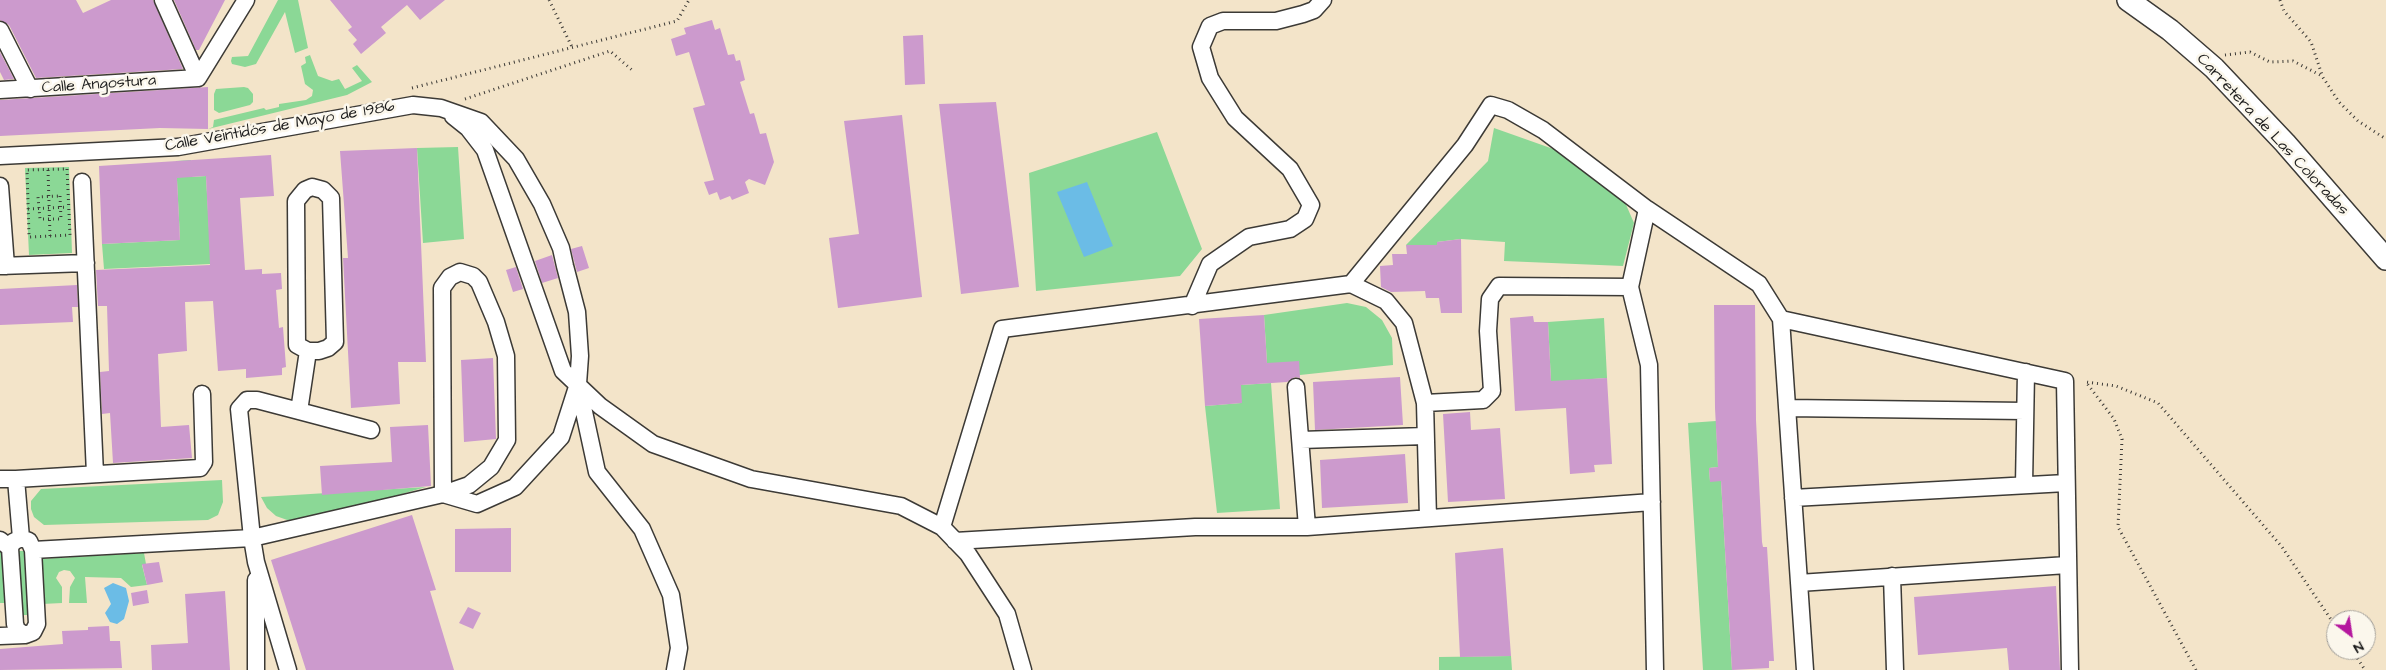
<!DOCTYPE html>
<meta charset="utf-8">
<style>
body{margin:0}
#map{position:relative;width:2386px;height:670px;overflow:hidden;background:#f3e4c9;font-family:"Architects Daughter",sans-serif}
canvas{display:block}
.north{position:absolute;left:2326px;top:610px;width:50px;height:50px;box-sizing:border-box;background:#fbf7ec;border:1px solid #a29f99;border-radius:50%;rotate:149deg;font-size:14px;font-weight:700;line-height:20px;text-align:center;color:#1c1c1c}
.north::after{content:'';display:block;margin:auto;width:18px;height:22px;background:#b5179e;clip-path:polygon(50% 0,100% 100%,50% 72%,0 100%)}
</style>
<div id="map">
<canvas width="2386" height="670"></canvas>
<div class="north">N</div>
</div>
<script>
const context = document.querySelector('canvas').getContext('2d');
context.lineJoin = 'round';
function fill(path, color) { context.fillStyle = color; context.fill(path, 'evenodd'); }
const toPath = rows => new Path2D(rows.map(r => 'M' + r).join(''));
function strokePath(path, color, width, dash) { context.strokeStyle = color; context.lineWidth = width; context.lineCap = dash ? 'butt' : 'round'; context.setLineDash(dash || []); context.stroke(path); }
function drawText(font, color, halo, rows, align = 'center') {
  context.font = font + ' "Architects Daughter",sans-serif'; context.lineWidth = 5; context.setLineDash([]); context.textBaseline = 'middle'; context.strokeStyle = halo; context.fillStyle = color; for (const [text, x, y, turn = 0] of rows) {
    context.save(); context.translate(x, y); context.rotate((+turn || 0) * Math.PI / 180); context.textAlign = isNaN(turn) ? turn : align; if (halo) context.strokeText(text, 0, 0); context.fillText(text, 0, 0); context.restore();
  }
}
fill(toPath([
 [278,0,298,0,308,48,295,53,285,12,256,64,245,67,232,64,231,61,232,57,248,56],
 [310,55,318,76,332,81,339,79,345,89,362,81,352,68,357,65,372,82,347,95,208,129,213,127,214,120,218,119,264,108,266,110,279,107,279,104,306,100,312,96,313,90,305,84,301,66,306,63,305,57],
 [244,87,248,88,253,94,253,102,250,105,219,113,214,110,214,94,216,89],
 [1494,128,1559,151,1624,200,1634,223,1623,266,1504,261,1505,242,1461,239,1437,242,1437,245,1406,245,1488,161],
 [1157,132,1202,249,1180,276,1036,291,1029,173],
 [458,147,464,239,423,243,417,148],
 [191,160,192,177,206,176,211,264,104,269,102,244,180,240,176,161],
 [69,167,72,253,29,255,25,168],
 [1347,303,1366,307,1382,320,1392,338,1393,365,1300,375,1267,363,1264,315],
 [1604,318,1607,378,1551,382,1548,322],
 [1271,383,1280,509,1217,513,1205,406,1241,403,1241,385],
 [1716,421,1718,467,1709,468,1710,481,1721,481,1732,670,1703,670,1688,423],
 [222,480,223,502,218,515,208,520,44,525,34,517,31,509,31,501,41,489],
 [426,487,357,507,290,521,276,516,267,508,261,497],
 [0,550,2,550,6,603,0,603],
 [18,551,25,551,28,615,21,615],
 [144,553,146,564,142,565,147,585,131,587,121,578,85,577,87,603,69,603,70,587,75,578,70,571,64,570,59,572,56,578,62,587,62,603,42,604,39,559],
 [1511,656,1512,670,1439,670,1439,657]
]), '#8bd896');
fill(toPath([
 [1087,182,1113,246,1084,257,1057,192],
 [113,583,126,588,129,601,124,619,117,624,110,622,105,613,111,604,104,588]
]), '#6bbce6');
fill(toPath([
 [0,0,76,0,83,13,111,0,153,0,183,69,36,78,9,25,0,20],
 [174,0,225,0,199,50,196,50],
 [330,0,445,0,420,20,407,5,381,27,386,33,361,54,353,44,357,40,348,30,352,27],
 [712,20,715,30,720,28,728,55,734,54,736,61,740,60,745,80,740,82,750,114,754,113,760,134,766,133,774,162,765,185,749,179,745,182,749,193,732,200,730,196,720,200,717,192,709,195,704,182,714,180,693,108,705,105,689,52,676,56,671,39,686,34,684,28],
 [923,35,925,84,905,85,903,36],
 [0,52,14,79,4,80,0,72],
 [208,87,208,129,160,128,0,136,0,100],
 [996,102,1019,287,961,294,939,104],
 [902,115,922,297,838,308,829,238,859,234,844,121],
 [417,148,426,362,398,362,400,404,351,408,343,258,348,258,340,151],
 [271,155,274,196,240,198,245,270,262,269,262,274,281,273,282,289,276,290,279,328,283,327,286,367,282,368,282,375,246,378,246,369,218,371,213,301,185,302,187,351,158,354,161,427,189,425,192,458,113,463,110,413,102,414,100,372,109,371,107,306,98,306,96,270,210,265,206,176,177,178,180,240,102,244,99,166],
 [1461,239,1462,313,1441,313,1439,298,1426,298,1425,291,1391,292,1381,287,1380,266,1393,265,1392,254,1407,254,1406,245,1437,245,1437,242],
 [582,246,589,268,577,272,571,249],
 [552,255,558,278,542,283,535,261],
 [516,267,523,289,513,292,506,270],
 [77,285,78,307,72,307,73,322,0,325,0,289],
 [1714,305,1755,305,1756,420,1762,542,1763,547,1767,547,1774,661,1769,661,1769,668,1732,670,1721,481,1710,482,1709,468,1718,467,1715,408],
 [1264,315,1267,363,1299,361,1300,378,1295,377,1287,382,1241,385,1242,403,1205,406,1199,319],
 [1533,316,1534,322,1548,322,1551,381,1607,378,1612,464,1594,465,1595,472,1570,474,1566,408,1515,411,1510,318],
 [493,358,496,439,464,442,461,360],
 [1400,377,1403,425,1315,430,1313,382],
 [1470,412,1471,430,1500,428,1505,499,1448,502,1443,414],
 [428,425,431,486,322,495,320,466,392,462,390,427],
 [1405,454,1408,503,1322,508,1320,460],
 [412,515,436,590,430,591,454,670,306,670,271,560],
 [511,528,511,572,455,572,455,529],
 [1503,548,1511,656,1460,657,1455,553],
 [159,562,163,582,147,585,142,564],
 [2056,586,2060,670,2009,670,2007,648,1918,655,1914,597],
 [147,590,149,603,133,606,131,593],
 [225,591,230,670,152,670,151,645,188,643,185,594],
 [468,607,481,613,473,629,459,623],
 [109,626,110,641,120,641,122,668,0,670,0,649,63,644,62,631,88,630,88,627]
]), '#cc9acd');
const minor = toPath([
 [163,0,198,78],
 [0,30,30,89],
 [198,78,246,0],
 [0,90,198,78],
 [453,116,468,128,485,150,563,371,600,406,653,444,751,479,901,506,942,527,968,554,1007,614,1023,670],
 [0,156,178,147,413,105,441,108,481,122,516,159,542,204,561,248,565,266,577,312,580,356,578,384,561,437,515,487,477,504,443,494,442,288,450,277,460,272,473,276,479,282,496,322,506,356,507,440,491,467,469,485,443,494,252,538,239,409,247,400,257,400,299,411,308,351,297,345,296,201,305,190,312,187,323,190,331,198,335,342,328,348,319,351,308,351],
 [82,182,95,474],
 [0,186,6,266],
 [1647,209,1630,287,1649,365,1655,670],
 [0,266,86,263],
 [1351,284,1465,145,1491,105,1508,110,1543,130,1647,209,1759,284,1781,319,1805,670],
 [1192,306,1210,264,1249,237,1290,229,1305,219,1311,205,1290,169,1235,118,1210,78,1201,47,1210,26,1223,21,1276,21,1303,14,1314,10,1323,0],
 [1781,319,2065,381,2070,670],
 [578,384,597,472,642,529,671,595,679,648,675,670],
 [1296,387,1307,527],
 [1425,403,1483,400,1492,391,1488,331,1490,299,1499,286,1630,287],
 [1787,408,2025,411],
 [299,411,371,430],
 [1301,440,1425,436],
 [0,479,16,479],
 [2024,485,2026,372],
 [1793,498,2066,483],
 [942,527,1002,329,1351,284,1386,301,1404,323,1425,403,1428,518],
 [21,538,16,479,200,468,204,462,202,394],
 [0,540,10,548,15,624,17,630,25,635],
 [955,541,1195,527,1307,527,1652,502],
 [10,548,13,542,21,538,29,541,33,550,252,538,256,562,288,670],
 [1892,576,1895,670],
 [1799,583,2067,565],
 [0,636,25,635,33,632,37,624,33,550],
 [256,670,256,580]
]);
const tertiary = toPath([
 [2128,0,2170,30,2214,68,2285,143,2386,259]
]);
strokePath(minor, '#3c3a36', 19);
strokePath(tertiary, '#3c3a36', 24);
strokePath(toPath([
 [549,0,572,47],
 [2280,0,2284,11,2311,42,2322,75],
 [2225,55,2250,52,2270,62,2293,61,2322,76,2339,102,2358,121,2386,139],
 [412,88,677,21,689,0],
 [465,99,610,51,632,70],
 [67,169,70,235,29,237,27,170,67,169],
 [48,170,50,236],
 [60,196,61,219,40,219,38,197,60,196],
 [28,209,68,207],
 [2352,650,2365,670],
 [2196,670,2118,527,2122,439,2114,419,2086,382,2116,386,2158,403,2282,547,2336,627]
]), '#3c3a36', 3, [1, 4]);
strokePath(minor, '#fff', 16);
strokePath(tertiary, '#fff', 21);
drawText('16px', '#1c1c1c', '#fbf7ec', [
 ["Calle Angostura",99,85,-4],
 ["Calle Veintidós de Mayo de 1986",280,127,-10],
 ["Carretera de Las Coloradas",2272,135,47]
]);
</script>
